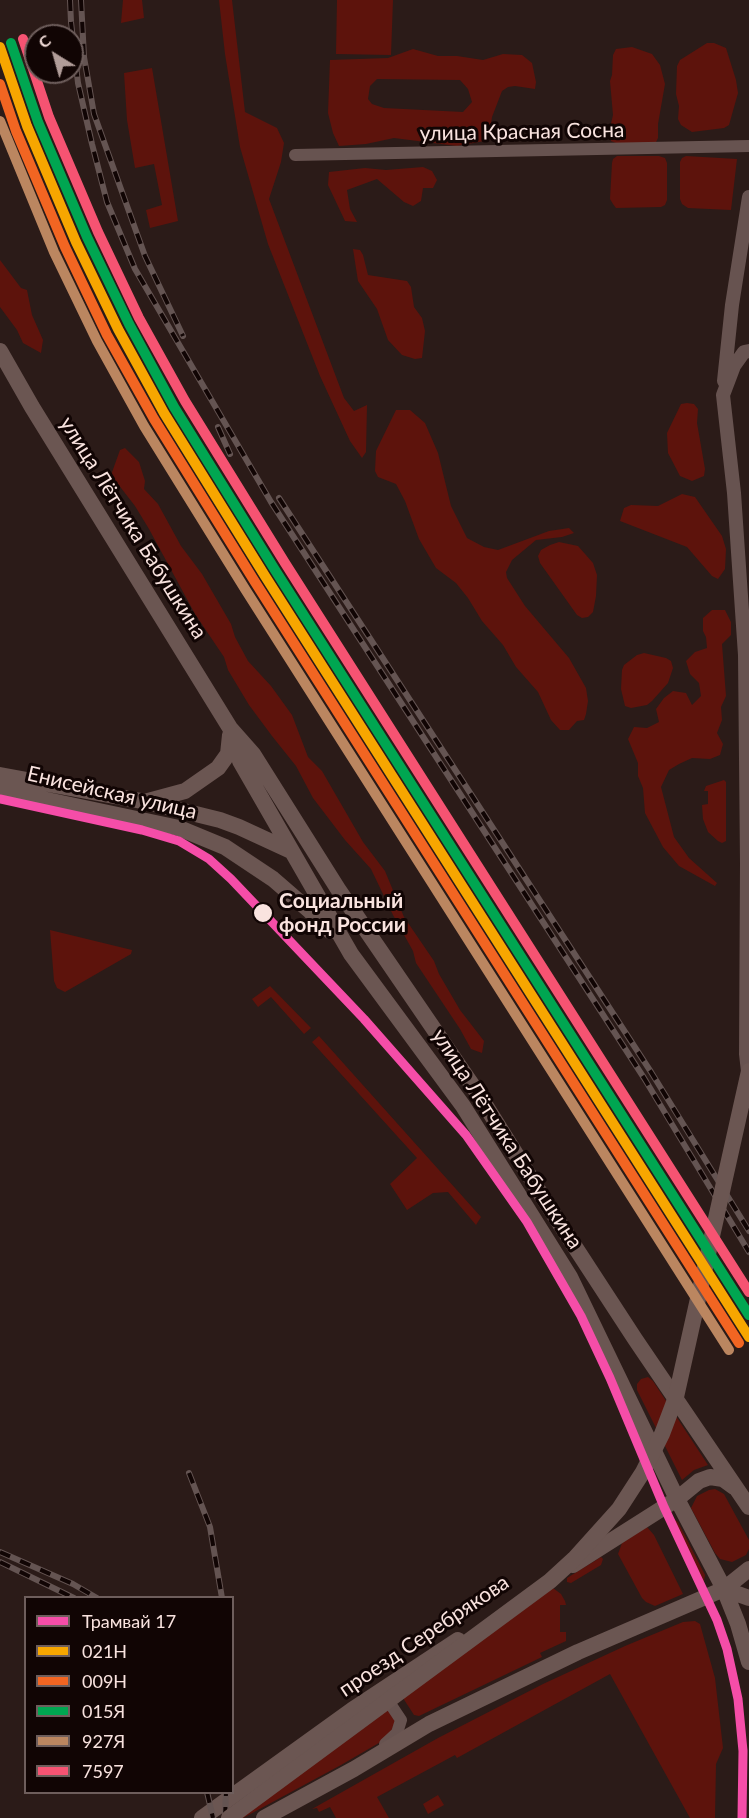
<!DOCTYPE html>
<meta charset="utf-8">
<style>
body{margin:0}
#map{position:relative;width:749px;height:1818px;overflow:hidden;background:#2b1b18;font-family:Lato,sans-serif}
canvas{display:block}
.legend{position:absolute;left:24px;top:1596px;width:210px;height:198px;box-sizing:border-box;background:#110504;border:2px solid #6e5e5c;margin:0;padding:8px 10px;list-style:none;font-size:18px;color:#f9e3df}
.legend li{display:flex;align-items:center;gap:12px;height:30px}
.legend b{width:30px;border:2px solid #6e5e5c}
.north{position:absolute;left:24px;top:24px;width:60px;height:60px;box-sizing:border-box;background:#110504;border:2px solid #6e5e5c;border-radius:50%;rotate:323deg;font-size:16px;font-weight:700;line-height:24px;text-align:center;color:#f9e3df}
.north::after{content:'';display:block;margin:auto;width:21px;height:27px;background:#b19d99;clip-path:polygon(50% 0,100% 100%,50% 72%,0 100%)}
</style>
<div id="map">
<canvas width="749" height="1818"></canvas>
<ul class="legend">
<li><b style="height:8px;background:#f54da8"></b>Трамвай 17</li>
<li><b style="height:8px;background:#f7a600"></b>021Н</li>
<li><b style="height:8px;background:#f26522"></b>009Н</li>
<li><b style="height:8px;background:#00a651"></b>015Я</li>
<li><b style="height:8px;background:#bb8660"></b>927Я</li>
<li><b style="height:8px;background:#f65372"></b>7597</li>
</ul>
<div class="north">С</div>
</div>
<script>
const context = document.querySelector('canvas').getContext('2d');
context.lineJoin = 'round';
function fill(path, color) { context.fillStyle = color; context.fill(path, 'evenodd'); }
const toPath = rows => new Path2D(rows.map(r => 'M' + r).join(''));
function strokePath(path, color, width, dash) { context.strokeStyle = color; context.lineWidth = width; context.lineCap = dash ? 'butt' : 'round'; context.setLineDash(dash || []); context.stroke(path); }
function drawText(font, color, halo, rows, align = 'center') {
  context.font = font + ' Lato,sans-serif'; context.lineWidth = 6; context.setLineDash([]); context.textBaseline = 'middle'; context.strokeStyle = halo; context.fillStyle = color; for (const [text, x, y, turn = 0] of rows) {
    context.save(); context.translate(x, y); context.rotate((+turn || 0) * Math.PI / 180); context.textAlign = isNaN(turn) ? turn : align; if (halo) context.strokeText(text, 0, 0); context.fillText(text, 0, 0); context.restore();
  }
}
fill(toPath([
 [123,0,142,0,144,18,121,23],
 [219,0,232,0,245,112,277,128,284,143,281,162,269,199,344,398,354,411,367,405,366,452,362,458,350,441,320,376,268,244,240,147,225,54],
 [337,0,393,0,391,55,336,54],
 [707,43,714,43,726,48,736,80,738,93,729,125,724,128,692,132,681,125,678,119,679,106,676,94,677,66,680,60],
 [632,47,652,54,660,65,665,84,658,124,658,138,655,144,623,146,611,141,610,128,613,115,610,81,612,75,613,55,616,49],
 [413,49,438,56,457,56,483,60,503,54,522,55,532,63,536,82,535,89,515,86,508,87,502,91,492,117,489,137,484,141,457,146,394,138,366,144,339,146,333,133,328,113,330,60,388,58],
 [377,79,460,80,468,89,472,102,463,112,384,108,372,104,368,99,370,86],
 [152,68,178,221,150,228,146,210,162,205,154,164,135,168,127,120,124,73],
 [617,156,659,156,665,158,667,163,667,200,665,205,661,207,616,208,613,204,610,199,612,163,613,159],
 [686,156,737,159,731,210,688,208,682,204,680,199,680,162,682,158],
 [423,167,432,171,437,180,433,188,423,188,421,201,413,206,404,202,377,179,347,190,350,209,357,222,345,221,328,185,329,172,365,168,386,170],
 [353,249,360,250,363,255,368,275,407,281,411,287,414,307,422,318,425,331,422,358,415,359,402,355,388,340,377,309,358,281],
 [0,260,21,288,27,290,32,315,43,340,41,353,23,343,17,330,0,307],
 [687,403,694,404,698,409,697,423,705,469,704,476,692,481,680,476,668,453,667,433,681,404],
 [396,410,410,410,425,423,438,453,451,506,467,538,484,547,498,550,549,531,569,528,574,533,562,537,536,540,512,560,506,572,507,578,525,606,569,658,586,688,588,701,586,714,584,720,577,721,569,730,560,730,551,720,538,692,516,667,503,645,482,621,468,598,456,583,436,568,419,539,405,501,396,484,378,477,375,471,376,451],
 [125,448,139,462,145,481,144,489,158,504,181,546,202,574,231,624,235,637,248,661,271,686,292,715,308,757,322,771,363,842,385,871,404,917,434,961,439,974,460,1010,484,1041,482,1053,471,1049,460,1029,416,963,413,951,393,915,371,869,345,840,313,798,296,766,272,736,249,705,228,670,224,657,195,614,149,529,135,506,111,475,120,450],
 [682,494,695,497,722,536,726,549,725,569,718,579,712,576,687,547,620,521,624,508,631,505,658,506],
 [559,542,578,546,593,563,597,575,596,596,593,612,588,617,582,618,577,615,540,563,538,556,541,550,550,545],
 [712,610,725,610,731,622,731,635,722,644,726,696,721,707,722,720,717,733,723,744,720,755,710,759,692,758,679,764,669,770,661,787,674,837,689,858,717,883,715,886,679,866,663,847,645,813,643,788,638,776,638,763,628,739,634,727,647,728,659,722,656,709,664,698,673,691,686,693,692,705,701,696,699,683,690,674,686,661,695,652,707,648,706,637,703,631,703,618],
 [644,653,666,658,671,661,673,668,668,683,652,701,647,705,631,708,625,706,621,689,622,670,624,665,637,655],
 [724,780,726,782,726,841,722,843,718,841,708,832,703,819,702,805,708,804,708,791,704,791,706,786],
 [50,930,132,950,131,954,65,992,57,988,54,981],
 [270,986,311,1028,304,1034,271,997,258,1007,252,999],
 [319,1036,481,1217,476,1225,448,1192,433,1193,407,1210,390,1184,417,1158,312,1042],
 [648,1377,653,1381,708,1465,694,1470,682,1480,637,1390,637,1384,641,1379],
 [715,1489,724,1494,749,1540,749,1549,746,1555,732,1562,720,1559,715,1553,691,1508,697,1496,709,1490],
 [674,1519,678,1522,705,1575,704,1582,673,1520],
 [647,1527,654,1535,683,1594,655,1606,646,1602,642,1598,618,1554,622,1543],
 [601,1557,603,1559,601,1565,571,1583,567,1582,567,1578],
 [553,1588,561,1594,565,1601,566,1605,560,1605,560,1632,566,1632,566,1641,540,1653,542,1657,419,1716,414,1715,403,1698],
 [683,1622,695,1621,700,1624,715,1678,723,1748,716,1764,715,1818,690,1818,610,1674,457,1758,455,1755,377,1797,389,1818,336,1818,330,1807,319,1812,317,1808,312,1809,438,1738,543,1684,625,1646],
 [387,1708,395,1719,394,1728,384,1740,341,1765,243,1818,235,1818],
 [438,1795,444,1805,428,1814,423,1804]
]), '#5d130c');
strokePath(toPath([
 [295,155,749,146],
 [379,1701,391,1705,401,1720,397,1733,385,1744]
]), '#675350', 12);
strokePath(toPath([
 [724,381,732,305,749,197],
 [749,1080,746,1054,747,864,745,655,734,493,723,395,734,366,744,352,749,351]
]), '#675350', 14);
strokePath(toPath([
 [0,351,32,407,230,728,253,754,338,889,479,1095,547,1204,635,1339,749,1507],
 [231,732,240,761,351,954,463,1106,570,1277,677,1499,724,1589,738,1624,749,1662],
 [0,775,147,802,220,820,239,827,291,851],
 [0,790,179,828,225,847,273,879,310,911,330,931],
 [148,801,185,791,218,768,228,754,230,735],
 [573,1565,677,1499,699,1481,710,1477,723,1479,734,1487],
 [724,1589,749,1598],
 [202,1818,352,1710,458,1640],
 [264,1818,354,1769,429,1724,578,1652,724,1589,749,1569]
]), '#6b5652', 16);
const rail = toPath([
 [70,0,71,22,78,83,92,144,107,202,135,269,271,502,644,1078,749,1252],
 [81,0,84,57,94,114,145,256,183,336],
 [218,427,230,454],
 [279,498,651,1072,749,1231],
 [189,1473,210,1527,222,1598],
 [0,1552,73,1584,97,1598],
 [0,1562,74,1598],
 [207,1792,213,1818],
 [225,1818,226,1792]
]);
strokePath(rail, '#645452', 6);
strokePath(rail, '#110504', 4, [11]);
strokePath(toPath([
 [229,1818,550,1581,574,1559,619,1509,643,1472,662,1434,676,1397,749,1071]
]), '#6b5652', 16);
strokePath(toPath([
 [0,47,27,126,76,242,118,329,164,413,265,576,749,1337]
]), '#f7a600', 10);
strokePath(toPath([
 [0,84,16,131,65,247,107,335,154,419,255,582,739,1343]
]), '#f26522', 10);
strokePath(toPath([
 [11,43,38,122,87,237,129,324,174,407,275,570,749,1315]
]), '#00a651', 10);
strokePath(toPath([
 [0,121,54,252,97,341,144,426,245,589,729,1350]
]), '#bb8660', 10);
strokePath(toPath([
 [23,39,49,117,98,232,139,318,185,401,285,563,749,1292]
]), '#f65372', 10);
strokePath(toPath([
 [0,799,142,830,179,841,209,859,231,879,364,1019,466,1135,527,1222,581,1316,610,1378,664,1507,717,1620,727,1649,738,1699,743,1751,742,1818]
]), '#f54da8', 9);
for (const [x, y, r, color] of [
 [263,913,10,"#f9e3df"]
]) { const dot = new Path2D(); dot.arc(x, y, r, 0, 2 * Math.PI); context.fillStyle = color; context.fill(dot); strokePath(dot, '#110504', 2); }
drawText('21px', '#f9e3df', '#110504', [
 ["улица Красная Сосна",522,132,-1],
 ["улица Лётчика Бабушкина",133,528,58],
 ["Енисейская улица",112,793,13],
 ["улица Лётчика Бабушкина",507,1139,57],
 ["проезд Серебрякова",424,1636,-34]
]);
drawText('bold 21px', '#f9e3df', '#110504', [
 ["Социальный",279,901],
 ["фонд России",279,925]
], 'left');
</script>
